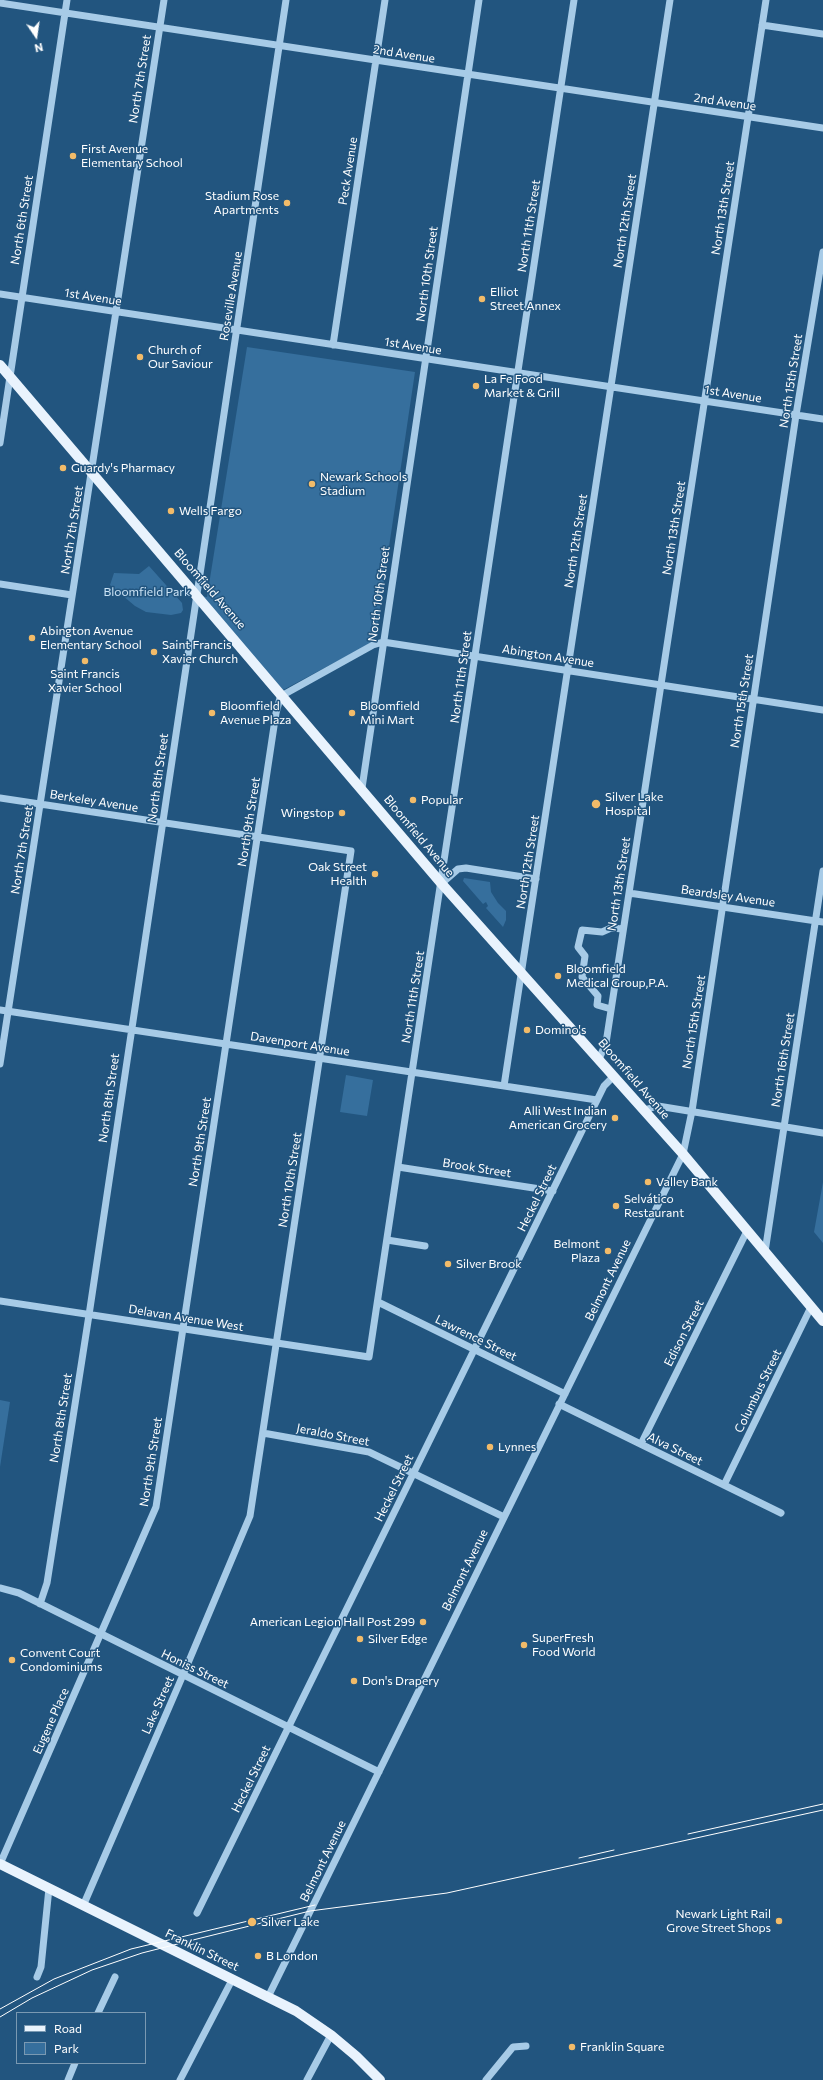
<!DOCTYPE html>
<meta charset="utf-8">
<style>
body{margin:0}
#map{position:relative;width:823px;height:2080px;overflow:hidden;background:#22557f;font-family:Commissioner,sans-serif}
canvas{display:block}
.legend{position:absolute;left:16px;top:2012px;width:130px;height:52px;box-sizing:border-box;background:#22557f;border:1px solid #7a99b2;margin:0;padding:5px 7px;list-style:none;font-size:12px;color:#fff}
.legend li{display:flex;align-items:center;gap:8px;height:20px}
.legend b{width:20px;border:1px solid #7a99b2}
.north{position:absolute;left:16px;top:16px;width:40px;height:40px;-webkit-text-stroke:3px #22557f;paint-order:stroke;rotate:167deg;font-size:11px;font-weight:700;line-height:16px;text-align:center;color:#fff}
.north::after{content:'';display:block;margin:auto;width:14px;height:18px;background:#fff;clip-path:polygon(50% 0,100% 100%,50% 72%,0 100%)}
</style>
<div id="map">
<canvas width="823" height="2080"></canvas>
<ul class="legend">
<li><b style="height:5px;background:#e9f3fd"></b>Road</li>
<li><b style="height:11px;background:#366f9d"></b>Park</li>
</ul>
<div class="north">N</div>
</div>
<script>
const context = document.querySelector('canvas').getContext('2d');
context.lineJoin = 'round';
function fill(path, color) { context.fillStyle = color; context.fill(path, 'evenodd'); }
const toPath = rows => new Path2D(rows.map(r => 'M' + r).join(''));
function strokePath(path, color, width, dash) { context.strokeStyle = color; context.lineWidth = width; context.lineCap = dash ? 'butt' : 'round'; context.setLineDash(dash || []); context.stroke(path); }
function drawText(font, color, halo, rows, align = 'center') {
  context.font = font + ' Commissioner,sans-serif'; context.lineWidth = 3; context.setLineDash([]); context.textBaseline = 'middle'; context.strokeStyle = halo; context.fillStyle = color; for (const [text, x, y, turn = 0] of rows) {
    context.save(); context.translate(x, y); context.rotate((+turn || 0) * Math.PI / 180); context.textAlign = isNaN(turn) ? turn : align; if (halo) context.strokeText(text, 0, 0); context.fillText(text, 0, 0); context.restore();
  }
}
fill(toPath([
 [247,347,415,372,375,641,283,690,198,596,207,597],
 [149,566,182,603,183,610,181,613,171,615,146,612,135,606,110,585,114,573,139,574],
 [464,878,490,882,491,892,498,903,506,911,506,920,503,927,486,908,488,906,486,902,483,904,463,881],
 [346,1075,373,1080,367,1116,340,1112],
 [823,1182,823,1243,814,1232],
 [0,1400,10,1402,0,1467]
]), '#366f9d');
strokePath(toPath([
 [0,3,823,128],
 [762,25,823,34],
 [0,294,823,419],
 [333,345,385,0],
 [0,443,67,0],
 [0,584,72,595],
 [362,788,479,0],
 [0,798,351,851,250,1516,183,1675,83,1906],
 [442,883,458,869,466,868,536,879],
 [629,893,823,922],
 [611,1009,597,1005,598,996,582,977,585,956,578,947,582,930,602,932,611,928,623,929],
 [0,1010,597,1100],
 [599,1059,606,1043,766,0],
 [0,1064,164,0],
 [504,1086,670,0],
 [644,1110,658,1106,823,1133],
 [398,1167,553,1191],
 [387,1240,425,1246],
 [765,1252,823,871],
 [0,1301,369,1357,574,0],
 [378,1302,565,1394],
 [559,1404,781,1513],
 [263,1433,369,1452,504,1517],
 [641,1444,747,1231],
 [724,1485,811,1307],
 [0,1588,19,1593,379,1772],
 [40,1604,47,1583,89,1315,286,0],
 [0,1864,156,1507,276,713,280,698,283,695,373,645,383,642,823,710],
 [197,1913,604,1086,614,1076],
 [37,1977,41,1967,49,1888],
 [268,1997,683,1154,692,1111,796,415,823,252],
 [98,2013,115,1977],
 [68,2080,75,2063],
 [180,2080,232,1980],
 [307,2080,331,2035],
 [486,2080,513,2047,526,2046]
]), '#a7cbe7', 7);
strokePath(toPath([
 [0,365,441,883,683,1154,823,1321],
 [0,1864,296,2011,331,2035,356,2056,380,2080]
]), '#e9f3fd', 10);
strokePath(toPath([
 [688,1834,823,1804],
 [579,1858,614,1850],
 [0,2009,54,1979,131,1949,315,1905],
 [0,2017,32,1998,92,1970,142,1953,197,1939,310,1911,447,1893,823,1810]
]), '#fff', 1);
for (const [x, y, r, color] of [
 [73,156,4,"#f2bb69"],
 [287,203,4,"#f2bb69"],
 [482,299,4,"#f2bb69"],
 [140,357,4,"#f2bb69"],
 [476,386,4,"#f2bb69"],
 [63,468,4,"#f2bb69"],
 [312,484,4,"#f2bb69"],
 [171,511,4,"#f2bb69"],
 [32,638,4,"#f2bb69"],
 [154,652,4,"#f2bb69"],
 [85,661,4,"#f2bb69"],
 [212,713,4,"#f2bb69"],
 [352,713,4,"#f2bb69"],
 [413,800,4,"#f2bb69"],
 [596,804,5,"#f2bb69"],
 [342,813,4,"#f2bb69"],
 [375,874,4,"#f2bb69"],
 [558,976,4,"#f2bb69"],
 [527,1030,4,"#f2bb69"],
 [615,1118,4,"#f2bb69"],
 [648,1182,4,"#f2bb69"],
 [616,1206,4,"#f2bb69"],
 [608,1251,4,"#f2bb69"],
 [448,1264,4,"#f2bb69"],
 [490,1447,4,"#f2bb69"],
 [423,1622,4,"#f2bb69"],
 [360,1639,4,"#f2bb69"],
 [524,1645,4,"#f2bb69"],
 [12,1660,4,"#f2bb69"],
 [354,1681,4,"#f2bb69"],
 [779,1921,4,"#f2bb69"],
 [252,1922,5,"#f2bb69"],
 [258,1956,4,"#f2bb69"],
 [572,2047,4,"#f2bb69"]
]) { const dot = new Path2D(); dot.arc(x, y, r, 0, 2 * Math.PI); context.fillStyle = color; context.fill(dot); strokePath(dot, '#22557f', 1.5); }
drawText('12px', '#fff', '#22557f', [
 ["2nd Avenue",404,54,9],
 ["North 7th Street",140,79,-81],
 ["2nd Avenue",725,102,8],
 ["Peck Avenue",348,171,-81],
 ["North 13th Street",723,208,-81],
 ["North 6th Street",22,220,-81],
 ["North 12th Street",625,221,-81],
 ["North 11th Street",529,226,-81],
 ["North 10th Street",427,274,-82],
 ["Roseville Avenue",231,296,-81],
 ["1st Avenue",93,297,9],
 ["1st Avenue",413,346,9],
 ["North 15th Street",791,381,-81],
 ["1st Avenue",733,394,9],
 ["North 13th Street",674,528,-81],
 ["North 7th Street",72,530,-81],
 ["North 12th Street",576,541,-81],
 ["Bloomfield Avenue",210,589,49],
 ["North 10th Street",379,594,-82],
 ["Abington Avenue",548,656,9],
 ["North 11th Street",461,677,-82],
 ["North 15th Street",742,701,-81],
 ["North 8th Street",158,778,-82],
 ["Berkeley Avenue",94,801,9],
 ["North 9th Street",249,822,-81],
 ["Bloomfield Avenue",419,836,50],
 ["North 7th Street",22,850,-81],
 ["North 12th Street",528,862,-81],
 ["North 13th Street",619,884,-81],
 ["Beardsley Avenue",728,896,8],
 ["North 11th Street",413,997,-81],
 ["North 15th Street",694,1022,-81],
 ["Davenport Avenue",300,1044,9],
 ["North 16th Street",783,1060,-81],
 ["Bloomfield Avenue",634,1079,49],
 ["North 8th Street",109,1098,-82],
 ["North 9th Street",200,1142,-81],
 ["Brook Street",477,1168,9],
 ["North 10th Street",290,1180,-81],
 ["Heckel Street",537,1198,-64],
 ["Belmont Avenue",608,1280,-64],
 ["Delavan Avenue West",186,1318,9],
 ["Edison Street",684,1333,-63],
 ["Lawrence Street",476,1338,26],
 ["Columbus Street",758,1391,-64],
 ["North 8th Street",61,1418,-81],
 ["Jeraldo Street",333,1435,11],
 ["Alva Street",675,1449,26],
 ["North 9th Street",151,1462,-81],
 ["Heckel Street",394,1488,-64],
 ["Belmont Avenue",465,1570,-64],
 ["Honiss Street",195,1669,26],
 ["Lake Street",158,1705,-66],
 ["Eugene Place",51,1721,-66],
 ["Heckel Street",251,1779,-64],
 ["Belmont Avenue",323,1861,-64],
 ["Franklin Street",202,1950,26]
]);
drawText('12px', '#fff', '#22557f', [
 ["First Avenue",81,149],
 ["Elementary School",81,163],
 ["Stadium Rose",279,196,"right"],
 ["Apartments",279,210,"right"],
 ["Elliot",490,292],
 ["Street Annex",490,306],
 ["Church of",148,350],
 ["Our Saviour",148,364],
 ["La Fe Food",484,379],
 ["Market & Grill",484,393],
 ["Guardy's Pharmacy",71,468],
 ["Newark Schools",320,477],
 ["Stadium",320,491],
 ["Wells Fargo",179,511],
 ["Abington Avenue",40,631],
 ["Elementary School",40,645],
 ["Saint Francis",162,645],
 ["Xavier Church",162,659],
 ["Saint Francis",85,674,"center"],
 ["Xavier School",85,688,"center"],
 ["Bloomfield",220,706],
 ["Avenue Plaza",220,720],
 ["Bloomfield",360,706],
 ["Mini Mart",360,720],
 ["Silver Lake",605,797],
 ["Hospital",605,811],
 ["Popular",421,800],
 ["Wingstop",334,813,"right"],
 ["Oak Street",367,867,"right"],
 ["Health",367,881,"right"],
 ["Bloomfield",566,969],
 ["Medical Group,P.A.",566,983],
 ["Domino's",535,1030],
 ["Alli West Indian",607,1111,"right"],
 ["American Grocery",607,1125,"right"],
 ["Valley Bank",656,1182],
 ["Selvático",624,1199],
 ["Restaurant",624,1213],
 ["Belmont",600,1244,"right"],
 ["Plaza",600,1258,"right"],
 ["Silver Brook",456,1264],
 ["Lynnes",498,1447],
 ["American Legion Hall Post 299",415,1622,"right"],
 ["SuperFresh",532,1638],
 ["Food World",532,1652],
 ["Silver Edge",368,1639],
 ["Convent Court",20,1653],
 ["Condominiums",20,1667],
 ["Don's Drapery",362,1681],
 ["Newark Light Rail",771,1914,"right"],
 ["Grove Street Shops",771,1928,"right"],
 ["Silver Lake",261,1922],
 ["B London",266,1956],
 ["Franklin Square",580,2047]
], 'left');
drawText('12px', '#cbe3f5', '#22557f', [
 ["Bloomfield Park",147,592]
]);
</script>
